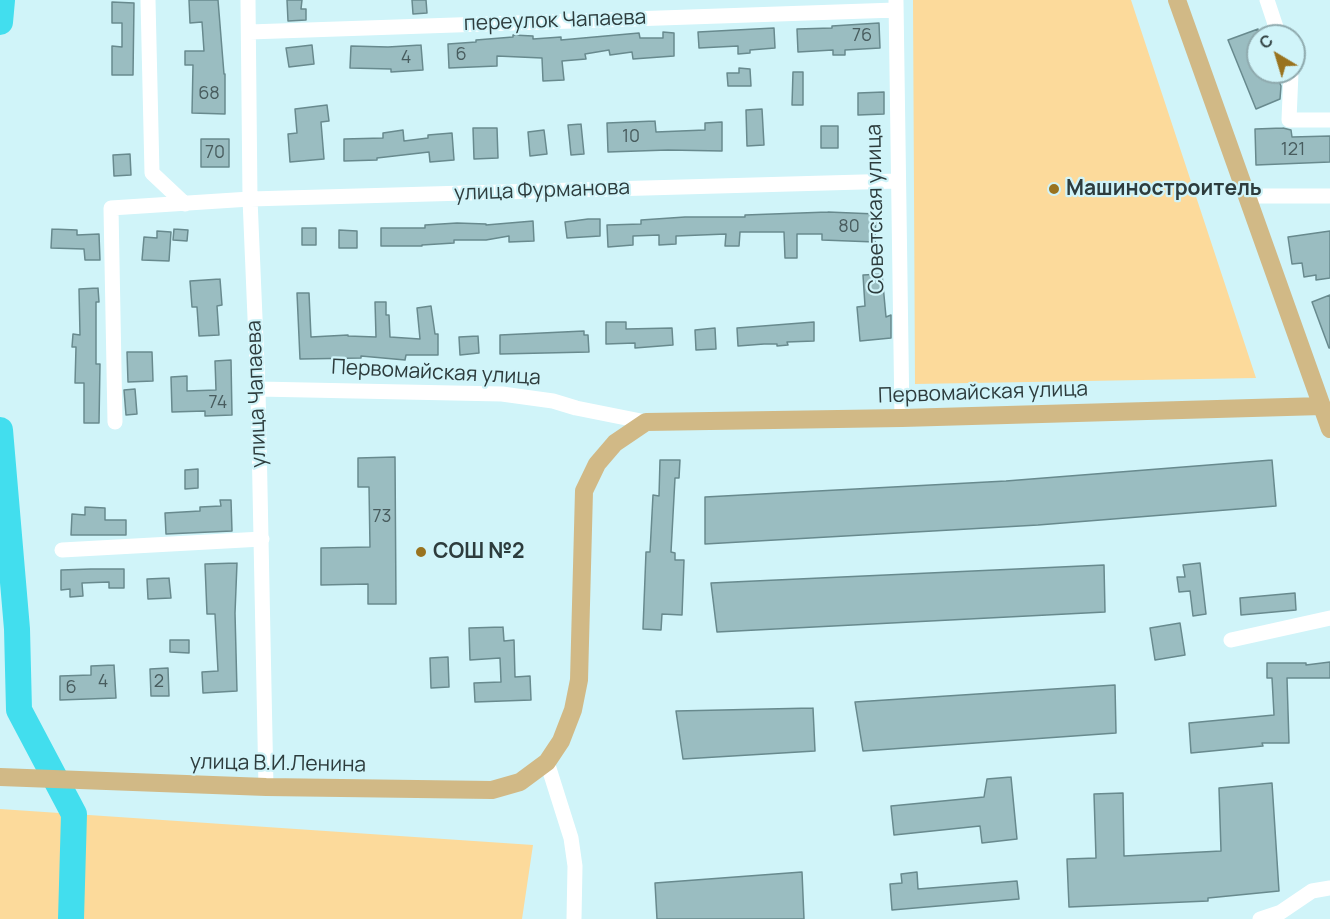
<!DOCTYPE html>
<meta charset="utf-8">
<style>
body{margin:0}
#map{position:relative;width:1330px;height:919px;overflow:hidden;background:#d0f4f9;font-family:Manrope,sans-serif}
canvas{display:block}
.north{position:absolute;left:1246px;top:24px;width:60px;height:60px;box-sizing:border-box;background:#d0f4f9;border:2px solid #8faaae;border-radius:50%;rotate:322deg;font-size:16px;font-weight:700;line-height:24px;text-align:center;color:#2d3c3d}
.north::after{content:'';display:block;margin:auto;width:21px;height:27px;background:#99731f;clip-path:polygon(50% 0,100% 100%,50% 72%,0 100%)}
</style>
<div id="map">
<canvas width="1330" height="919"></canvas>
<div class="north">С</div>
</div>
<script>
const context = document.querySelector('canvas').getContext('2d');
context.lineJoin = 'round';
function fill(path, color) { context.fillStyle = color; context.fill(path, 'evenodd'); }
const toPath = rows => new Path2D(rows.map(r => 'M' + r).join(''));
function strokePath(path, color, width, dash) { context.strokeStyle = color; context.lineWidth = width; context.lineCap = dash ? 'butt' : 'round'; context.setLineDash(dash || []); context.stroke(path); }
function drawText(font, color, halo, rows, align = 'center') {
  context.font = font + ' Manrope,sans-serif'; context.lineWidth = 4.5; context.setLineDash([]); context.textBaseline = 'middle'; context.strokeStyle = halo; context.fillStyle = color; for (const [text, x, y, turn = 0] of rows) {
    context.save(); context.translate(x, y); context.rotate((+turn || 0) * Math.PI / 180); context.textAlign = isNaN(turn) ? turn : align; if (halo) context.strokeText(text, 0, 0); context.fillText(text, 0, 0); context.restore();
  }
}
fill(toPath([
 [913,0,1131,0,1256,378,915,384],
 [0,809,74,814,533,845,522,919,0,919]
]), '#fcda9b');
strokePath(toPath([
 [0,22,2,0],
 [0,430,17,629,19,710,74,814,71,919]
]), '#42deee', 26);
const building = toPath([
 [189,0,218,0,224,74,225,74,225,114,192,113,193,65,185,65,185,51,204,51,202,22,190,23,189,0],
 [287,0,302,0,301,9,306,9,306,20,288,21,287,0],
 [412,0,426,0,427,13,413,14,412,0],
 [112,2,134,3,133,75,112,75,112,46,122,47,122,23,112,23,112,2],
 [879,23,880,48,845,50,845,55,833,55,833,50,798,52,797,29,832,28,832,26,879,23],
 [774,28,775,48,750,50,750,53,738,54,738,46,699,48,698,32,774,28],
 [1258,29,1258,72,1275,72,1281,86,1280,99,1256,109,1228,40,1258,29],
 [663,32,674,33,674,56,633,59,632,52,610,55,609,50,585,54,586,59,562,61,564,80,543,81,542,58,497,56,497,66,449,68,448,44,476,42,476,40,513,37,513,35,533,36,533,39,561,37,561,40,639,33,640,38,663,38,663,32],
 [312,45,314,64,289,67,286,48,312,45],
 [421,45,423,70,391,72,391,69,350,68,351,46,388,47,421,45],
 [739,68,750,69,751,86,728,86,727,73,739,73,739,68],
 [793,72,803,72,803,105,792,105,793,72],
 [884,92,884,114,858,115,858,93,884,92],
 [327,105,329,121,321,122,324,159,290,162,288,134,297,133,295,109,327,105],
 [762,109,764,145,747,146,746,110,762,109],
 [655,121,656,132,705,130,705,123,722,122,722,151,668,150,608,152,607,123,655,121],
 [581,124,584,154,571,155,568,125,581,124],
 [821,126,838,126,838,148,821,148,821,126],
 [473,128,497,128,498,158,474,159,473,128],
 [1283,128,1291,130,1292,137,1330,136,1330,162,1256,165,1255,129,1283,128],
 [403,130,404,141,428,138,428,135,452,133,454,160,430,162,429,152,377,158,377,160,344,161,344,139,383,138,383,133,403,130],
 [544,130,547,154,530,156,528,132,544,130],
 [201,139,229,139,229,167,201,167,201,139],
 [130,154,131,175,114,176,113,155,130,154],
 [828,212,876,214,875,242,822,240,822,234,797,234,797,258,785,258,784,232,740,232,739,246,725,246,726,234,676,236,676,244,659,245,659,235,633,236,633,245,608,247,607,225,641,224,641,220,685,217,745,217,745,215,828,212],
 [588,219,600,219,600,236,567,238,565,222,588,219],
 [533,221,534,241,509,242,509,236,486,240,454,240,454,243,422,245,422,246,381,246,381,228,425,228,425,225,457,223,486,224,486,225,533,221],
 [302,228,316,228,316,245,302,245,302,228],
 [52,229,77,230,77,235,99,234,100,260,85,260,84,249,51,248,52,229],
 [174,229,188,230,187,241,173,240,174,229],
 [339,230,357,231,357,248,339,248,339,230],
 [157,231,171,232,169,261,142,260,144,237,157,238,157,231],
 [1330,231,1330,278,1316,280,1316,275,1304,277,1302,263,1292,264,1288,237,1330,231],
 [882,274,886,317,891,315,891,338,860,341,857,307,865,306,863,275,882,274],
 [220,279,222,305,217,306,219,335,199,336,197,307,192,307,190,281,220,279],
 [98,288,99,302,96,302,96,364,100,364,99,423,84,423,84,383,75,383,76,347,72,347,73,334,80,335,79,289,98,288],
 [297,293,309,293,311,337,348,335,348,336,376,337,375,302,386,302,386,315,389,315,390,337,420,339,417,308,431,306,435,334,438,334,438,355,406,355,405,360,361,356,361,358,300,359,297,293],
 [1330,295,1330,348,1329,348,1312,302,1330,295],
 [606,322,626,322,626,329,672,328,673,345,635,348,635,343,606,344,606,322],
 [814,322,814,341,787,342,788,345,777,346,777,344,764,344,738,346,737,328,814,322],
 [715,328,716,349,696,350,695,330,715,328],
 [584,331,584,335,588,335,589,352,500,354,500,335,584,331],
 [478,336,479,353,460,355,459,337,478,336],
 [127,352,152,352,153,381,128,382,127,352],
 [231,360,232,415,205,416,205,411,172,412,171,377,187,376,187,391,216,390,215,361,231,360],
 [135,389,137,414,126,415,124,390,135,389],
 [395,457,396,604,368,604,368,584,321,585,321,548,370,547,369,487,358,487,358,458,395,457],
 [660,460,680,460,679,478,675,478,671,552,675,553,675,560,684,560,682,615,662,614,661,630,643,629,646,552,650,552,653,495,659,496,660,460],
 [1272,460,1276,506,1038,525,705,544,705,497,1006,481,1272,460],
 [198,469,198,488,185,489,185,470,198,469],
 [220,500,231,500,232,531,166,534,165,513,200,511,200,507,221,506,220,500],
 [85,507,105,508,105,520,126,520,126,535,71,535,72,514,85,515,85,507],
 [237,563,235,613,237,691,203,693,202,672,218,671,215,614,207,614,205,564,237,563],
 [1200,563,1206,614,1193,616,1190,591,1179,592,1177,577,1185,577,1183,565,1200,563],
 [1104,565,1105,612,717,632,711,583,1104,565],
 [91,569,124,569,124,588,109,588,109,582,82,583,83,596,70,597,70,589,61,590,61,570,91,569],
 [169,578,171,598,148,599,147,579,169,578],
 [1295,593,1296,610,1241,615,1240,598,1295,593],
 [1180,623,1185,655,1155,660,1150,628,1180,623],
 [503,627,504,641,514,640,515,677,530,676,531,700,475,702,474,683,501,682,500,658,470,660,469,628,503,627],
 [170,640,189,640,189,653,170,652,170,640],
 [448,657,449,687,431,688,430,658,448,657],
 [1330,662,1330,678,1287,678,1289,743,1262,743,1263,746,1191,753,1189,723,1274,715,1272,678,1267,678,1267,663,1306,663,1306,665,1330,662],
 [114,665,116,698,60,700,60,676,91,675,91,666,114,665],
 [168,668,169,696,151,696,150,669,168,668],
 [1115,685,1116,733,863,751,855,702,1115,685],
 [813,708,815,751,683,759,676,711,813,708],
 [1011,777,1017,839,982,843,980,826,894,835,891,806,984,797,987,779,1011,777],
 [1272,783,1279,891,1208,898,1208,901,1069,907,1067,859,1096,858,1094,794,1123,793,1124,856,1221,851,1219,788,1272,783],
 [802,872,804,919,657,919,655,883,802,872],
 [917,872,918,889,1017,881,1019,899,892,910,890,884,902,883,901,874,917,872]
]);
fill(building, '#9abdc1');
strokePath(building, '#688a8e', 1.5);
strokePath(toPath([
 [148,0,152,173,185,204],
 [248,0,250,199,258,389,266,787],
 [1267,0,1279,36],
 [896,1,902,418],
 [249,32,896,10],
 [1291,72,1289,120,1330,120],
 [1248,196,1330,196],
 [258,389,502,394,553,401,576,408,646,422],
 [115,422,111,208,250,199,898,181],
 [62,550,262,539],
 [1231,640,1330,618],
 [547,762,571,838,575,866,574,919],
 [1260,919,1281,912,1312,891,1330,888]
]), '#fff', 15);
strokePath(toPath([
 [1177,0,1330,429],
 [0,777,266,787,492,790,520,782,547,762,561,741,573,710,579,680,584,491,597,464,615,443,646,422,902,418,1322,406]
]), '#d1b986', 18);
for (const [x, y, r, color] of [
 [1054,189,6,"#99731f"],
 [421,552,6,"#99731f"]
]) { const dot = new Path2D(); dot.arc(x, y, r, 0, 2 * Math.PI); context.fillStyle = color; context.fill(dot); strokePath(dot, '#d0f4f9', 2); }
drawText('18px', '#485c5e', null, [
 ["76",862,36],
 ["6",461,55],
 ["4",406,58],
 ["68",209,94],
 ["10",631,137],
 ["121",1293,150],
 ["70",215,153],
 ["80",849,227],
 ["74",218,403],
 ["73",382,517],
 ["4",103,682],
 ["2",159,682],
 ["6",71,688]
]);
drawText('21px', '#2d3c3d', '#d0f4f9', [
 ["переулок Чапаева",555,21,-2],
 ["улица Фурманова",542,191,-2],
 ["Советская улица",876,209,-91],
 ["Первомайская улица",436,373,3],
 ["Первомайская улица",983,393,-2],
 ["улица Чапаева",257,394,-92],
 ["улица В.И.Ленина",278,764,1]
]);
drawText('bold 21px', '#2d3c3d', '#d0f4f9', [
 ["Машиностроитель",1066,189],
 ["СОШ №2",433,552]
], 'left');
</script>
